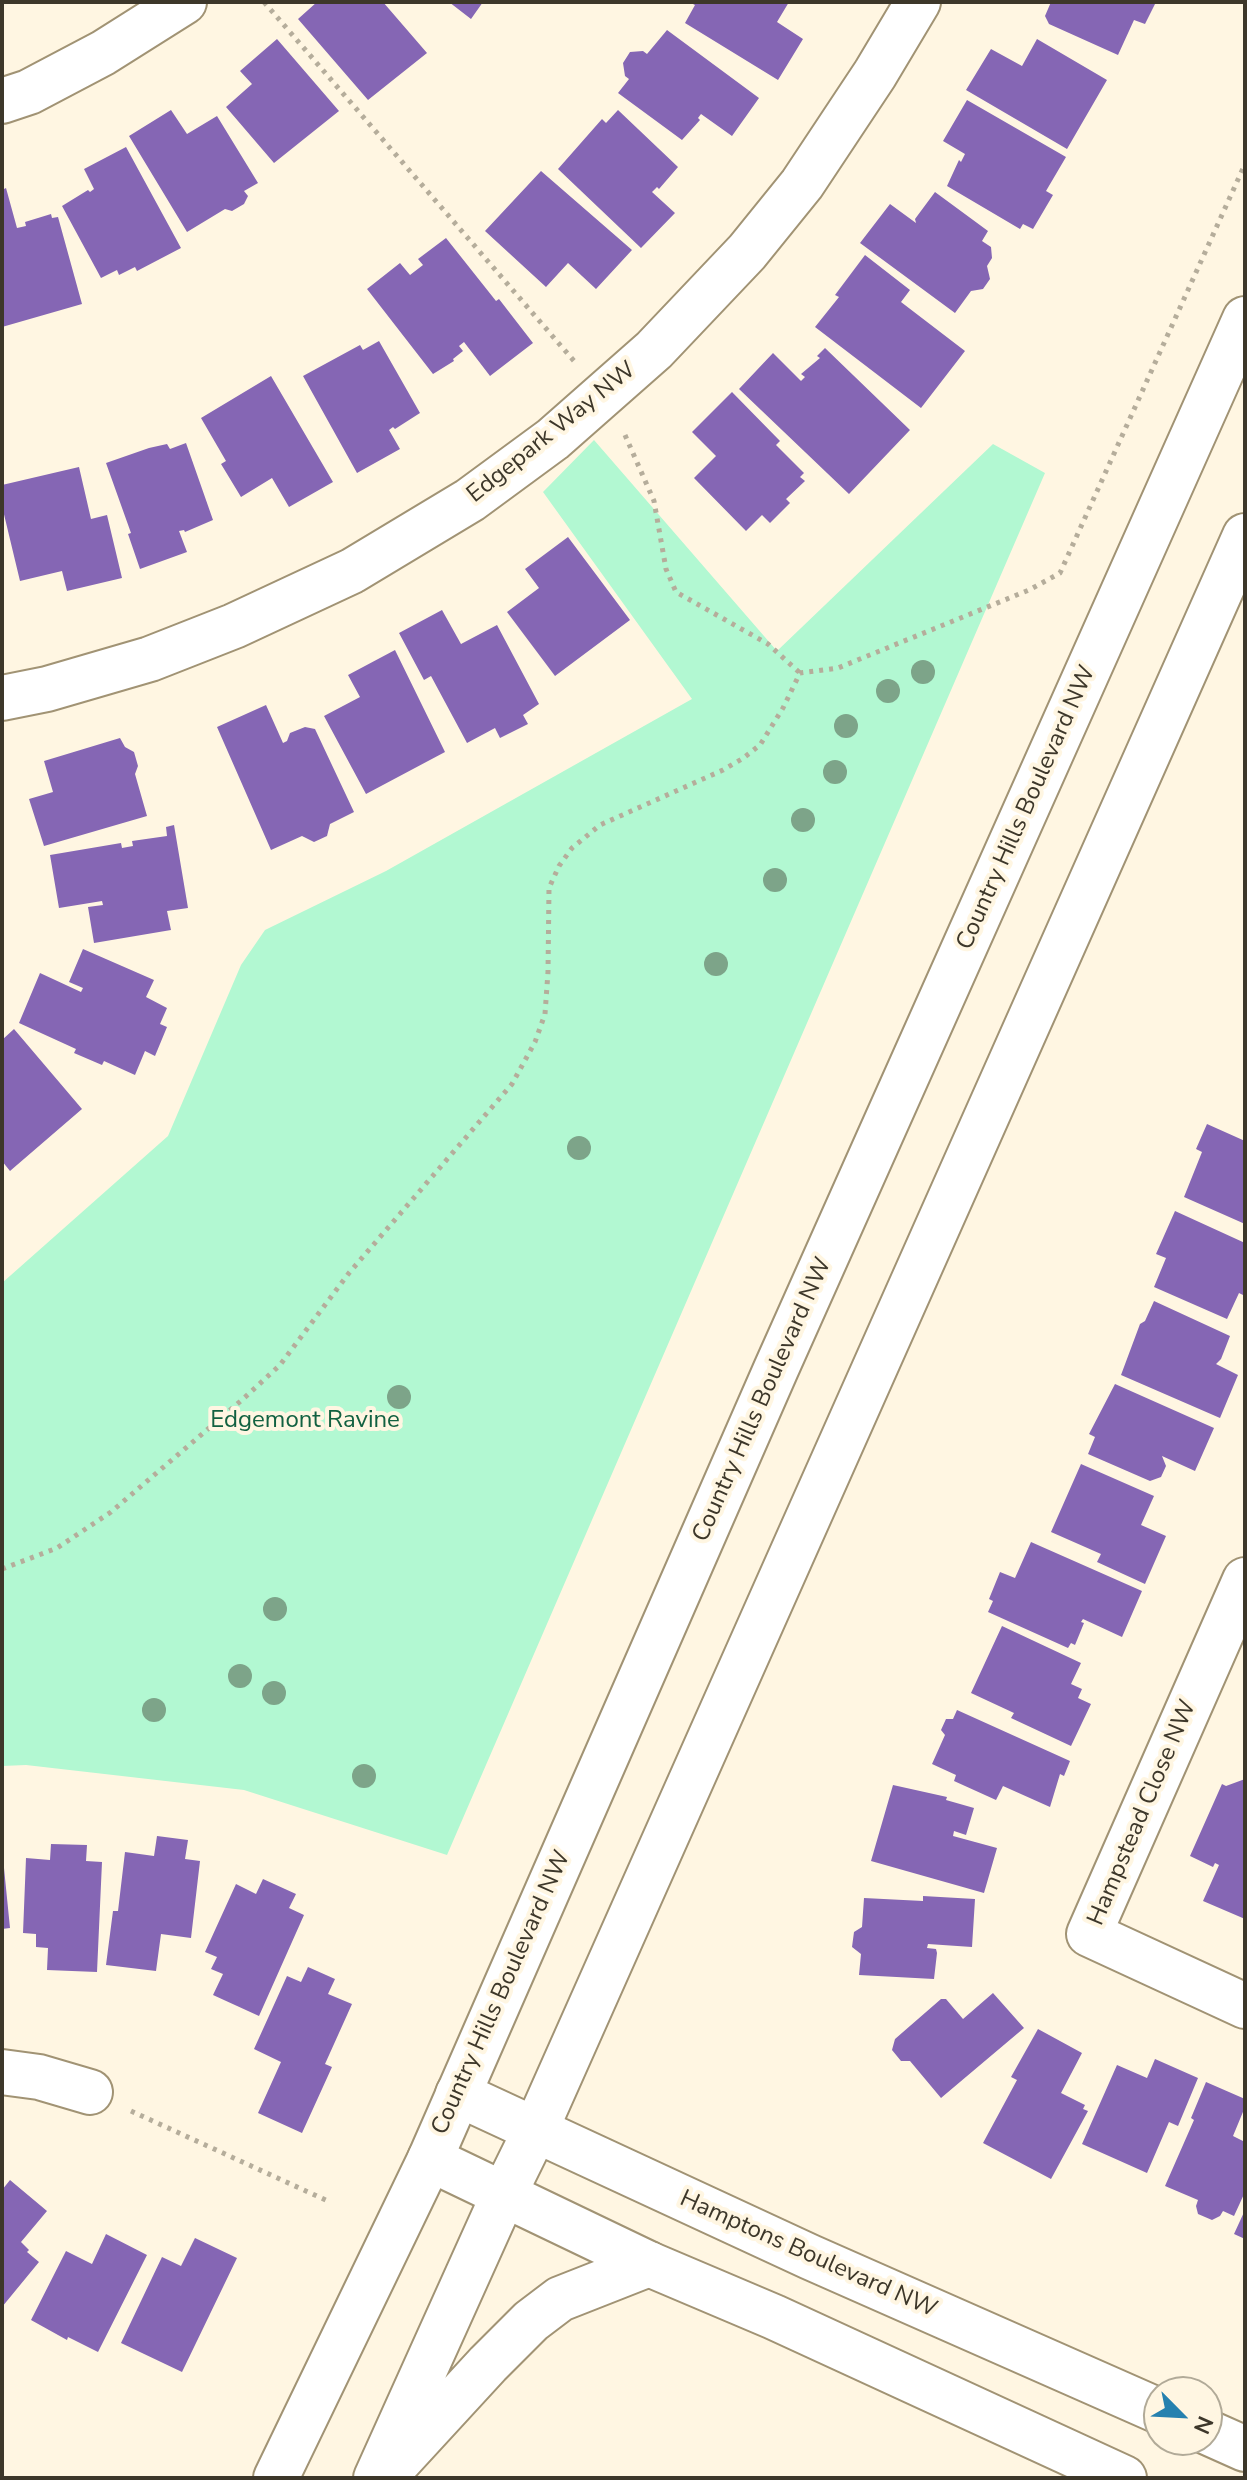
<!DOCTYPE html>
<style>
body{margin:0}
#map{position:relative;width:1247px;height:2480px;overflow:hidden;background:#fff6e2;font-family:"Nunito Sans",sans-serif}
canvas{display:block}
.frame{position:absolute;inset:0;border:4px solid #3d372a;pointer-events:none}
.north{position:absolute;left:1143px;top:2376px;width:80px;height:80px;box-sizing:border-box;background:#fff6e2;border:2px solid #b1aa98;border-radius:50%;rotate:114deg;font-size:22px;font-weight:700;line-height:32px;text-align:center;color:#3d372a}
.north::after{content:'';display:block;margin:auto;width:28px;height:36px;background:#2681af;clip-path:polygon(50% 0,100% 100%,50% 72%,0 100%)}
</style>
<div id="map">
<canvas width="1247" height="2480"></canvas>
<div class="frame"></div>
<div class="north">N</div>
</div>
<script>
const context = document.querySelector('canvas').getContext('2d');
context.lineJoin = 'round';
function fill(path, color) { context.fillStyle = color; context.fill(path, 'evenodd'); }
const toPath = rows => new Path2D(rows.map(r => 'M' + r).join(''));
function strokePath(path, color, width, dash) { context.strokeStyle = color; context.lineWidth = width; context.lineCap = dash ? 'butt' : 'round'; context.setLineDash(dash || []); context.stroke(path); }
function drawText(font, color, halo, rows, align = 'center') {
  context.font = font + ' "Nunito Sans",sans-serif'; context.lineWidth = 8; context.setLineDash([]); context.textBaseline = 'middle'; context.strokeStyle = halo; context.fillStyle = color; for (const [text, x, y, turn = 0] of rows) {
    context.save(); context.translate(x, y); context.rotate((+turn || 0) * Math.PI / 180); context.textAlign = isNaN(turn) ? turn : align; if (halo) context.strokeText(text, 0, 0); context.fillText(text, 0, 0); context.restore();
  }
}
fill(toPath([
 [594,440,777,651,993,444,1045,473,447,1855,244,1790,26,1765,2,1766,2,1283,168,1136,241,965,265,930,386,871,692,699,543,492]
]), '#b2f8d2');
fill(toPath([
 [317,2,347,2,349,4,352,2,383,2,427,53,368,100,298,19],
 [449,2,483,2,471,19],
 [689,2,789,2,777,22,803,39,778,80,685,23,695,5],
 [1051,2,1156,2,1145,24,1134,20,1118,55,1049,24,1045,16],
 [667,30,759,98,732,136,701,114,698,118,700,120,682,140,618,93,629,79,625,76,623,63,630,52,643,51,647,54],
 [277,39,339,111,274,163,226,107,252,84,240,71],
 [1037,39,1107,80,1067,149,966,90,991,49,1022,66],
 [967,100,1066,157,1046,191,1053,195,1033,229,1023,224,1020,229,947,186,959,160,961,162,965,154,943,141],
 [171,110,187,134,217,116,258,183,244,191,248,196,244,204,232,211,225,209,187,232,129,136],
 [618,110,678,167,659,189,657,187,652,192,675,213,641,248,558,169,602,119,606,123],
 [126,147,181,248,137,271,135,267,119,275,117,270,101,278,62,206,88,190,90,192,94,189,84,169],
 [541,171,632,250,596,289,568,263,546,287,485,231],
 [6,188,17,228,26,226,25,222,51,214,52,218,58,217,82,304,2,327,2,190],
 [935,192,988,231,982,241,991,247,992,258,987,266,990,279,983,289,971,291,955,313,860,243,890,204,916,223,915,219],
 [446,238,496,301,499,299,533,343,490,376,464,342,459,346,463,351,453,359,454,361,433,374,367,289,400,263,410,275,423,265,418,259],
 [865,255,910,290,901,302,965,351,921,408,815,327,839,297,835,295],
 [379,341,420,413,395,429,393,427,389,430,400,449,357,473,303,376,360,345,363,350],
 [825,348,910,430,849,494,739,389,773,353,801,381,805,377,801,374,820,358,817,356],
 [271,376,333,482,289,507,272,478,241,497,221,464,226,461,201,418],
 [732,392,780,441,776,445,804,473,800,477,805,481,786,499,790,503,770,523,762,515,746,531,694,478,716,456,692,432],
 [186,443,213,520,185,532,184,530,179,531,187,552,140,569,128,534,131,533,106,463,149,448,167,444,170,449],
 [79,467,91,519,107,515,122,578,67,591,62,571,20,581,2,506,2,485],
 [568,537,630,620,555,676,507,612,539,588,525,569],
 [442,610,461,644,497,625,539,704,523,715,528,724,500,738,495,728,467,743,431,676,424,680,399,633],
 [395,650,445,752,366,794,324,716,360,697,348,675],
 [266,705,283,743,287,741,290,733,305,727,315,729,354,812,330,824,327,836,314,842,302,836,271,850,217,727],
 [120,738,125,747,134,752,138,766,135,774,147,816,44,846,29,799,53,792,44,761],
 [174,825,188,908,167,911,171,930,94,943,88,907,103,905,102,901,59,908,50,855,121,843,122,848,133,846,132,841,167,836,166,827],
 [83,949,154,980,146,997,167,1008,160,1024,167,1027,155,1056,145,1051,135,1075,104,1061,102,1065,74,1053,76,1049,19,1023,40,973,81,992,83,988,69,982],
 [14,1029,82,1109,10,1171,2,1161,2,1040],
 [1207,1124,1245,1141,1245,1224,1184,1197,1202,1152,1196,1149],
 [1175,1211,1245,1243,1245,1296,1239,1293,1227,1319,1154,1287,1166,1258,1156,1254],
 [1154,1301,1230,1336,1221,1359,1216,1364,1238,1375,1220,1418,1121,1375,1140,1324,1145,1321],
 [1115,1384,1214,1428,1195,1471,1162,1456,1166,1466,1161,1477,1150,1481,1088,1454,1095,1437,1089,1434],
 [1081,1464,1154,1496,1141,1525,1166,1536,1145,1584,1097,1562,1101,1554,1051,1532],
 [1031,1542,1142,1591,1122,1637,1083,1619,1081,1622,1084,1623,1075,1645,1071,1643,1068,1648,988,1612,993,1601,989,1599,1000,1572,1015,1578],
 [1002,1626,1081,1663,1071,1684,1082,1689,1078,1698,1091,1704,1071,1746,1011,1718,1014,1713,971,1693],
 [957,1710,1070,1761,1064,1776,1060,1774,1050,1807,1003,1786,996,1800,954,1781,956,1775,932,1764,945,1735,941,1730,946,1719,953,1719],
 [1245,1779,1245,1919,1203,1901,1219,1865,1215,1863,1213,1867,1190,1856,1222,1784,1226,1786],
 [893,1785,947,1797,946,1800,974,1808,966,1835,954,1831,953,1836,997,1848,984,1893,871,1861],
 [157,1836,188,1840,185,1859,200,1861,191,1938,161,1934,156,1971,106,1965,113,1911,118,1911,125,1852,154,1856],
 [51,1844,87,1845,86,1861,102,1862,97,1972,47,1970,48,1948,36,1947,36,1934,23,1933,26,1858,50,1860],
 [4,1868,10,1928,2,1929,2,1869],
 [263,1879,296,1894,289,1908,304,1915,259,2016,213,1995,223,1974,211,1969,217,1957,205,1952,236,1884,256,1894],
 [923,1896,975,1899,972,1947,928,1944,927,1948,936,1949,937,1953,934,1979,859,1975,861,1954,852,1947,854,1932,862,1927,864,1898,923,1901],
 [308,1967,335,1979,328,1994,352,2004,325,2064,332,2067,302,2133,258,2113,281,2062,254,2049,287,1976,301,1982],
 [993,1993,1024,2028,941,2098,910,2061,901,2061,892,2050,895,2039,941,1999,946,1999,963,2019],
 [1038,2029,1082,2053,1061,2093,1085,2105,1083,2109,1088,2111,1051,2179,983,2143,1017,2080,1011,2077],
 [1155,2059,1198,2078,1178,2126,1169,2122,1147,2173,1082,2144,1117,2065,1147,2078],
 [1206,2082,1245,2099,1245,2107,1233,2136,1245,2142,1245,2192,1234,2216,1223,2211,1220,2216,1212,2220,1198,2214,1196,2206,1198,2200,1165,2186,1194,2120,1191,2118],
 [10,2180,47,2211,21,2242,29,2250,27,2252,39,2262,2,2307,2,2190],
 [1245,2210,1245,2239,1234,2234],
 [106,2234,147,2255,98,2352,68,2337,67,2340,31,2320,66,2251,92,2264],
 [195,2238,237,2258,182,2372,121,2343,162,2257,181,2266]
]), '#8566b4');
const minor = toPath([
 [2,101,29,92,103,53,184,2],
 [2,698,47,689,150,659,234,626,352,571,470,500,553,439,654,350,747,252,802,184,875,74,918,2],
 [1245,1580,1089,1934,1245,2006],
 [2,2072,39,2077,90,2092],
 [458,2094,810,2257,1159,2411],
 [430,2159,649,2264,774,2317,1124,2478],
 [1207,2432,1245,2449]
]);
const major = toPath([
 [396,2464,488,2364,531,2321,560,2299,649,2264],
 [276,2478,430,2159,776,1369,1245,319],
 [376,2478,504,2194,536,2129,1245,536]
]);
strokePath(minor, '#a19374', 48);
strokePath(major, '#a19374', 48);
strokePath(toPath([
 [264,2,574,361],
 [625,435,654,501,666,569,676,592,768,644,800,673],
 [2,1569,57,1548,111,1512,243,1399,280,1365,349,1273,512,1084,535,1042,545,1014,548,972,549,888,559,866,572,848,600,825,723,770,742,759,760,745,783,708,800,673,838,668,1029,590,1060,573,1245,164],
 [131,2111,330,2202]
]), '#b5ad9b', 5, [4, 6]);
strokePath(minor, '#fff', 44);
strokePath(major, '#fff', 44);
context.fillStyle = '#7da489';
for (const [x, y] of [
 [923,672],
 [888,691],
 [846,726],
 [835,772],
 [803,820],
 [775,880],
 [716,964],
 [579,1148],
 [399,1397],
 [275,1609],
 [240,1676],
 [274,1693],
 [154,1710],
 [364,1776]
]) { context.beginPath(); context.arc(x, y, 12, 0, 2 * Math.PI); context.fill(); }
drawText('24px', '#3d372a', '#fff6e2', [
 ["Edgepark Way NW",552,433,-39],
 ["Country Hills Boulevard NW",1027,808,-66],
 ["Country Hills Boulevard NW",763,1400,-66],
 ["Hampstead Close NW",1143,1813,-67],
 ["Country Hills Boulevard NW",502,1993,-66],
 ["Hamptons Boulevard NW",808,2255,24]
]);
drawText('24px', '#126141', '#fff6e2', [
 ["Edgemont Ravine",305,1421]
]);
</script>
